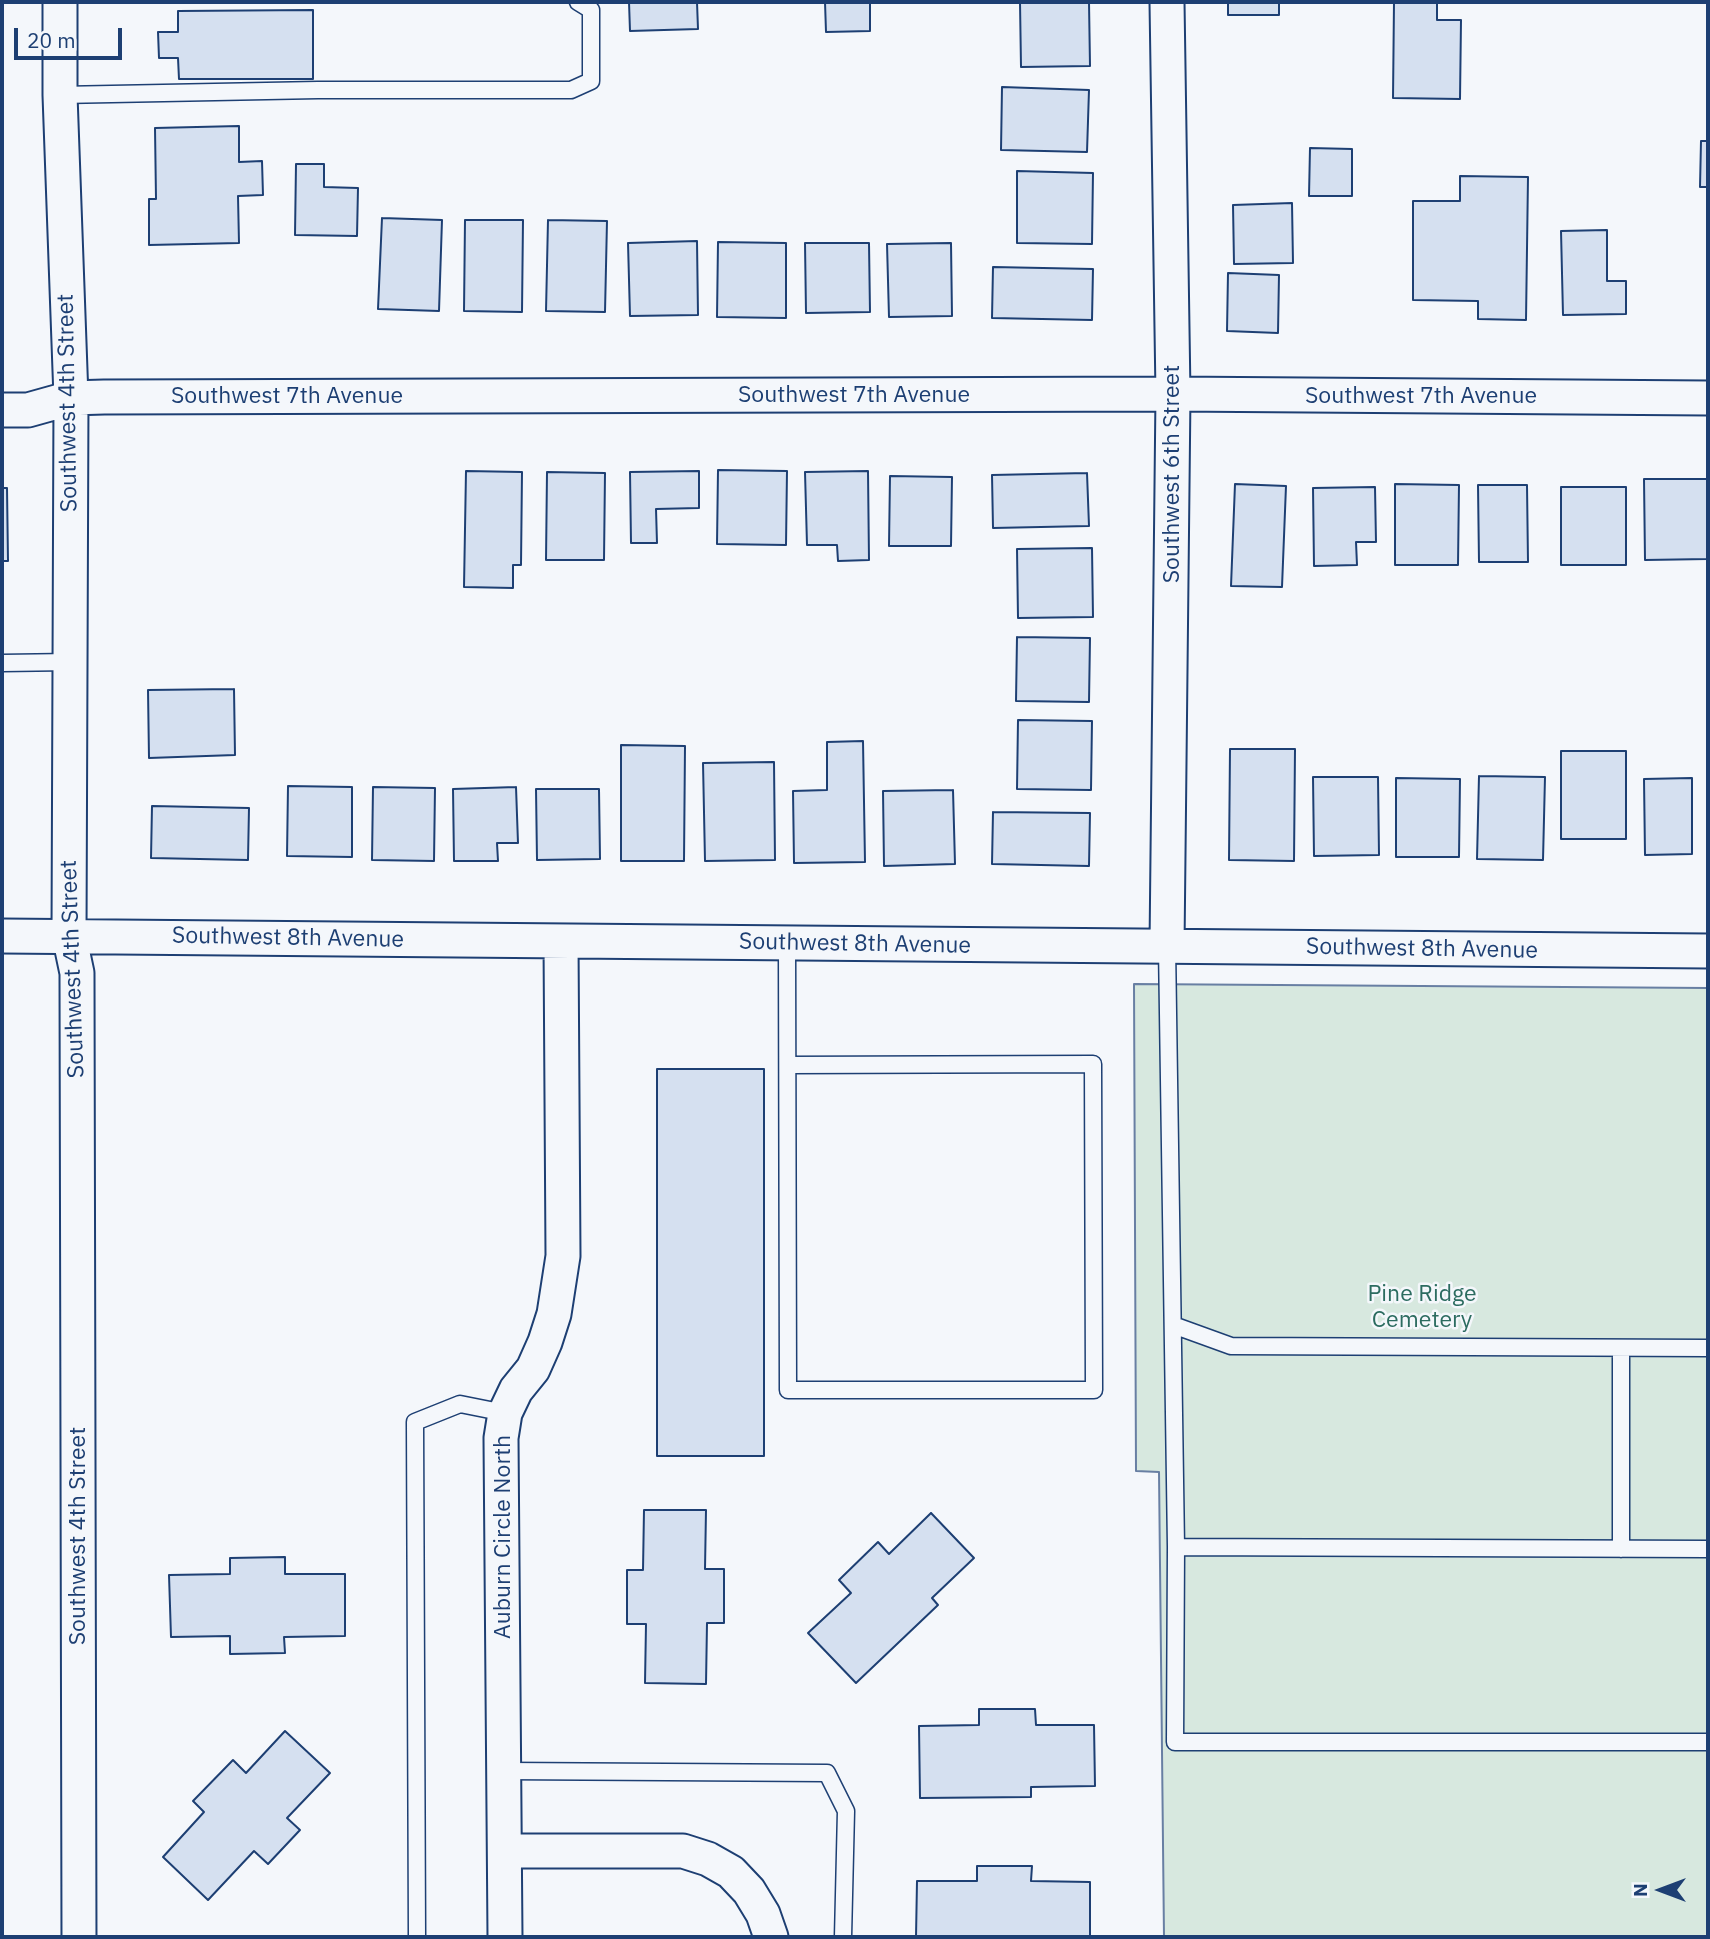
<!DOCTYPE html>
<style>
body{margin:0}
#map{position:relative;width:1710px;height:1939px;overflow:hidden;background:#f4f7fb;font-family:"IBM Plex Sans",sans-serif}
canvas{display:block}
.frame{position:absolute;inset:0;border:4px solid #1d3f73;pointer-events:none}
.north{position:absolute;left:1626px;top:1855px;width:70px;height:70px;-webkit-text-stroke:5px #f4f7fb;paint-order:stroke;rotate:270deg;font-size:19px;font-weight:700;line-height:28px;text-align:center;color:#1d3f73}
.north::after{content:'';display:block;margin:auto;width:24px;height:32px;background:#1d3f73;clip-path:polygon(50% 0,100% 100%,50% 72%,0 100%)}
.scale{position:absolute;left:14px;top:28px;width:108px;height:32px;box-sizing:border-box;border:4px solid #1d3f73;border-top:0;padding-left:9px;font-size:21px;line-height:24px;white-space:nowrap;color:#1d3f73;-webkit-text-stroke:5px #f4f7fb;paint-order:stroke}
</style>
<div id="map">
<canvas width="1710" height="1939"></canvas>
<div class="frame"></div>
<div class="north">N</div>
<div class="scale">20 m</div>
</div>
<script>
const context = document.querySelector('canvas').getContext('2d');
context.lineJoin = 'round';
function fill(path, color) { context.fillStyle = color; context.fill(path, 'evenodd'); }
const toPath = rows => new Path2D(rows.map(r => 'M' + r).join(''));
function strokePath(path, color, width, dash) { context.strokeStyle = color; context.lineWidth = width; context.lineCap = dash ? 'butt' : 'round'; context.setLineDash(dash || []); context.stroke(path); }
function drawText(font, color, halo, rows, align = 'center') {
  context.font = font + ' "IBM Plex Sans",sans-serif'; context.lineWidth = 5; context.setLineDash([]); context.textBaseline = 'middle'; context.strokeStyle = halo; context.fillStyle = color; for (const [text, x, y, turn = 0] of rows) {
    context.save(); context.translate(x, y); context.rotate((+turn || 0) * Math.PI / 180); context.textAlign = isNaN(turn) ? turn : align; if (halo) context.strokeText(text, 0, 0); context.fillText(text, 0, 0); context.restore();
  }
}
const green = toPath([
 [1134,984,1708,988,1708,1937,1164,1937,1159,1472,1136,1471,1134,984]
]);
fill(green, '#d7e8df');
strokePath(green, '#687fa3', 2);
const building = toPath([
 [629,2,697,2,698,29,630,31,629,2],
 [825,2,870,2,870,31,826,32,825,2],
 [1020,2,1089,2,1090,66,1021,67,1020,2],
 [1228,2,1279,2,1279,15,1228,15,1228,2],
 [1394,2,1437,2,1437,20,1461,20,1460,99,1393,98,1394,2],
 [313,10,313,79,179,79,178,58,159,58,158,32,178,32,178,11,313,10],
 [1002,87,1089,90,1087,152,1001,150,1002,87],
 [239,126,239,162,262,161,263,195,238,196,239,243,149,245,149,199,156,199,155,128,239,126],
 [1701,141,1708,141,1708,187,1700,187,1701,141],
 [1310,148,1352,149,1352,196,1309,196,1310,148],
 [296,164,324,164,324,187,358,188,357,236,295,235,296,164],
 [1017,171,1093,173,1092,244,1017,243,1017,171],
 [1460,176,1528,177,1526,320,1478,319,1478,301,1413,300,1413,201,1460,201,1460,176],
 [1292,203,1293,263,1234,264,1233,205,1292,203],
 [382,218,442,220,439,311,378,309,382,218],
 [465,220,523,220,522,312,464,311,465,220],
 [548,220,607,221,605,312,546,311,548,220],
 [1607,230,1607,281,1626,281,1626,314,1563,315,1561,231,1607,230],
 [697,241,698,315,630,316,628,243,697,241],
 [718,242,786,243,786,318,717,317,718,242],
 [805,243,869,243,870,312,806,313,805,243],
 [951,243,952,316,889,317,887,244,951,243],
 [993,267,1093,269,1092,320,992,318,993,267],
 [1228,273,1279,275,1278,333,1227,331,1228,273],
 [718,470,787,471,786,545,717,544,718,470],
 [466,471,522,472,521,565,513,565,513,588,464,587,466,471],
 [699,471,699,508,656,509,657,543,631,543,630,472,699,471],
 [868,471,869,560,838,561,837,545,807,545,805,472,868,471],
 [547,472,605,473,604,560,546,560,547,472],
 [1087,473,1089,526,993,528,992,475,1087,473],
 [890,476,952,477,951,546,889,546,890,476],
 [1644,479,1708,479,1708,559,1645,560,1644,479],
 [1235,484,1286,486,1282,587,1231,586,1235,484],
 [1395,484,1459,485,1458,565,1395,565,1395,484],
 [1478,485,1527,485,1528,562,1479,562,1478,485],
 [1375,487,1376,542,1356,542,1357,565,1314,566,1313,488,1375,487],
 [1561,487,1626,487,1626,565,1561,565,1561,487],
 [2,488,7,488,8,561,2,561,2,488],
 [1092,548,1093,617,1018,618,1017,549,1092,548],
 [1017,637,1090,638,1089,702,1016,701,1017,637],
 [234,689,235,755,149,758,148,690,234,689],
 [1018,720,1092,721,1091,790,1017,789,1018,720],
 [863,741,865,862,794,863,793,791,827,790,827,742,863,741],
 [621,745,685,746,684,861,621,861,621,745],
 [1230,749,1295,749,1294,861,1229,860,1230,749],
 [1561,751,1626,751,1626,839,1561,839,1561,751],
 [774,762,775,860,705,861,703,763,774,762],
 [1479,776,1545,777,1543,860,1477,859,1479,776],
 [1313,777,1378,777,1379,855,1314,856,1313,777],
 [1396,778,1460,779,1459,857,1396,857,1396,778],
 [1692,778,1692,854,1645,855,1644,779,1692,778],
 [288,786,352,787,352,857,287,856,288,786],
 [373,787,435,788,434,861,372,860,373,787],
 [516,787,518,843,497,843,498,861,454,861,453,789,516,787],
 [536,789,599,789,600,859,537,860,536,789],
 [953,790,955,864,884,866,883,791,953,790],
 [152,806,249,808,248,860,151,858,152,806],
 [993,812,1090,813,1089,866,992,864,993,812],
 [657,1069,764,1069,764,1456,657,1456,657,1069],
 [644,1510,706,1510,705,1569,724,1569,724,1623,707,1623,706,1684,645,1683,646,1624,627,1624,627,1570,643,1570,644,1510],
 [931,1513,974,1558,932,1598,938,1605,856,1683,808,1633,851,1593,839,1580,878,1542,889,1554,931,1513],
 [285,1557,285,1574,345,1574,345,1636,284,1637,285,1653,230,1654,230,1636,171,1637,169,1575,230,1574,230,1558,285,1557],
 [979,1709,1035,1709,1036,1725,1094,1725,1095,1786,1031,1787,1031,1797,920,1798,919,1726,979,1725,979,1709],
 [285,1731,330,1773,287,1818,300,1830,268,1864,254,1851,208,1900,163,1857,204,1812,193,1801,233,1760,246,1773,285,1731],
 [977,1866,1032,1866,1031,1881,1090,1882,1090,1937,916,1937,917,1881,977,1881,977,1866]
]);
fill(building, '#d5e0f0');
strokePath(building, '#1d3f73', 2);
const service = toPath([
 [60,95,318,90,571,90,591,81,591,10,578,2],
 [2,663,71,662],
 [787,943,788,1390,1094,1390,1093,1064,788,1065],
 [1167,946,1176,1547,1708,1549],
 [1173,1325,1231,1346,1708,1348],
 [1621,1348,1621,1549],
 [1176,1547,1175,1742,1708,1742],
 [504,1771,827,1773,846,1811,843,1937],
 [417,1937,415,1422,460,1404,505,1413]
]);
const minor = toPath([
 [60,2,60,95,71,398,69,935,77,973,79,1937],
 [1167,2,1173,394,1167,946],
 [2,410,28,410,71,398,104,397,1173,394,1708,398],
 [2,936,1708,951],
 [505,1851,683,1851,708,1859,731,1872,749,1891,763,1914,771,1937],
 [505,1937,501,1438,505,1413,516,1390,533,1369,545,1342,554,1314,563,1256,561,941]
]);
strokePath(service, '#1d3f73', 19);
strokePath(minor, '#1d3f73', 37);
strokePath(service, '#f4f7fb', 16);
strokePath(minor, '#f4f7fb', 33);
drawText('23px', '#1d3f73', '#f4f7fb', [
 ["Southwest 7th Avenue",854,395],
 ["Southwest 7th Avenue",287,396],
 ["Southwest 7th Avenue",1421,396],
 ["Southwest 4th Street",68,403,-91],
 ["Southwest 6th Street",1172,474,-90],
 ["Southwest 8th Avenue",288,938,1],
 ["Southwest 8th Avenue",855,944,1],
 ["Southwest 8th Avenue",1422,949,1],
 ["Southwest 4th Street",73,969,-92],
 ["Southwest 4th Street",78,1536,-90],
 ["Auburn Circle North",503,1537,-90]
]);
drawText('23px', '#2c6c60', '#f4f7fb', [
 ["Pine Ridge",1422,1294],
 ["Cemetery",1422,1320]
]);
</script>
